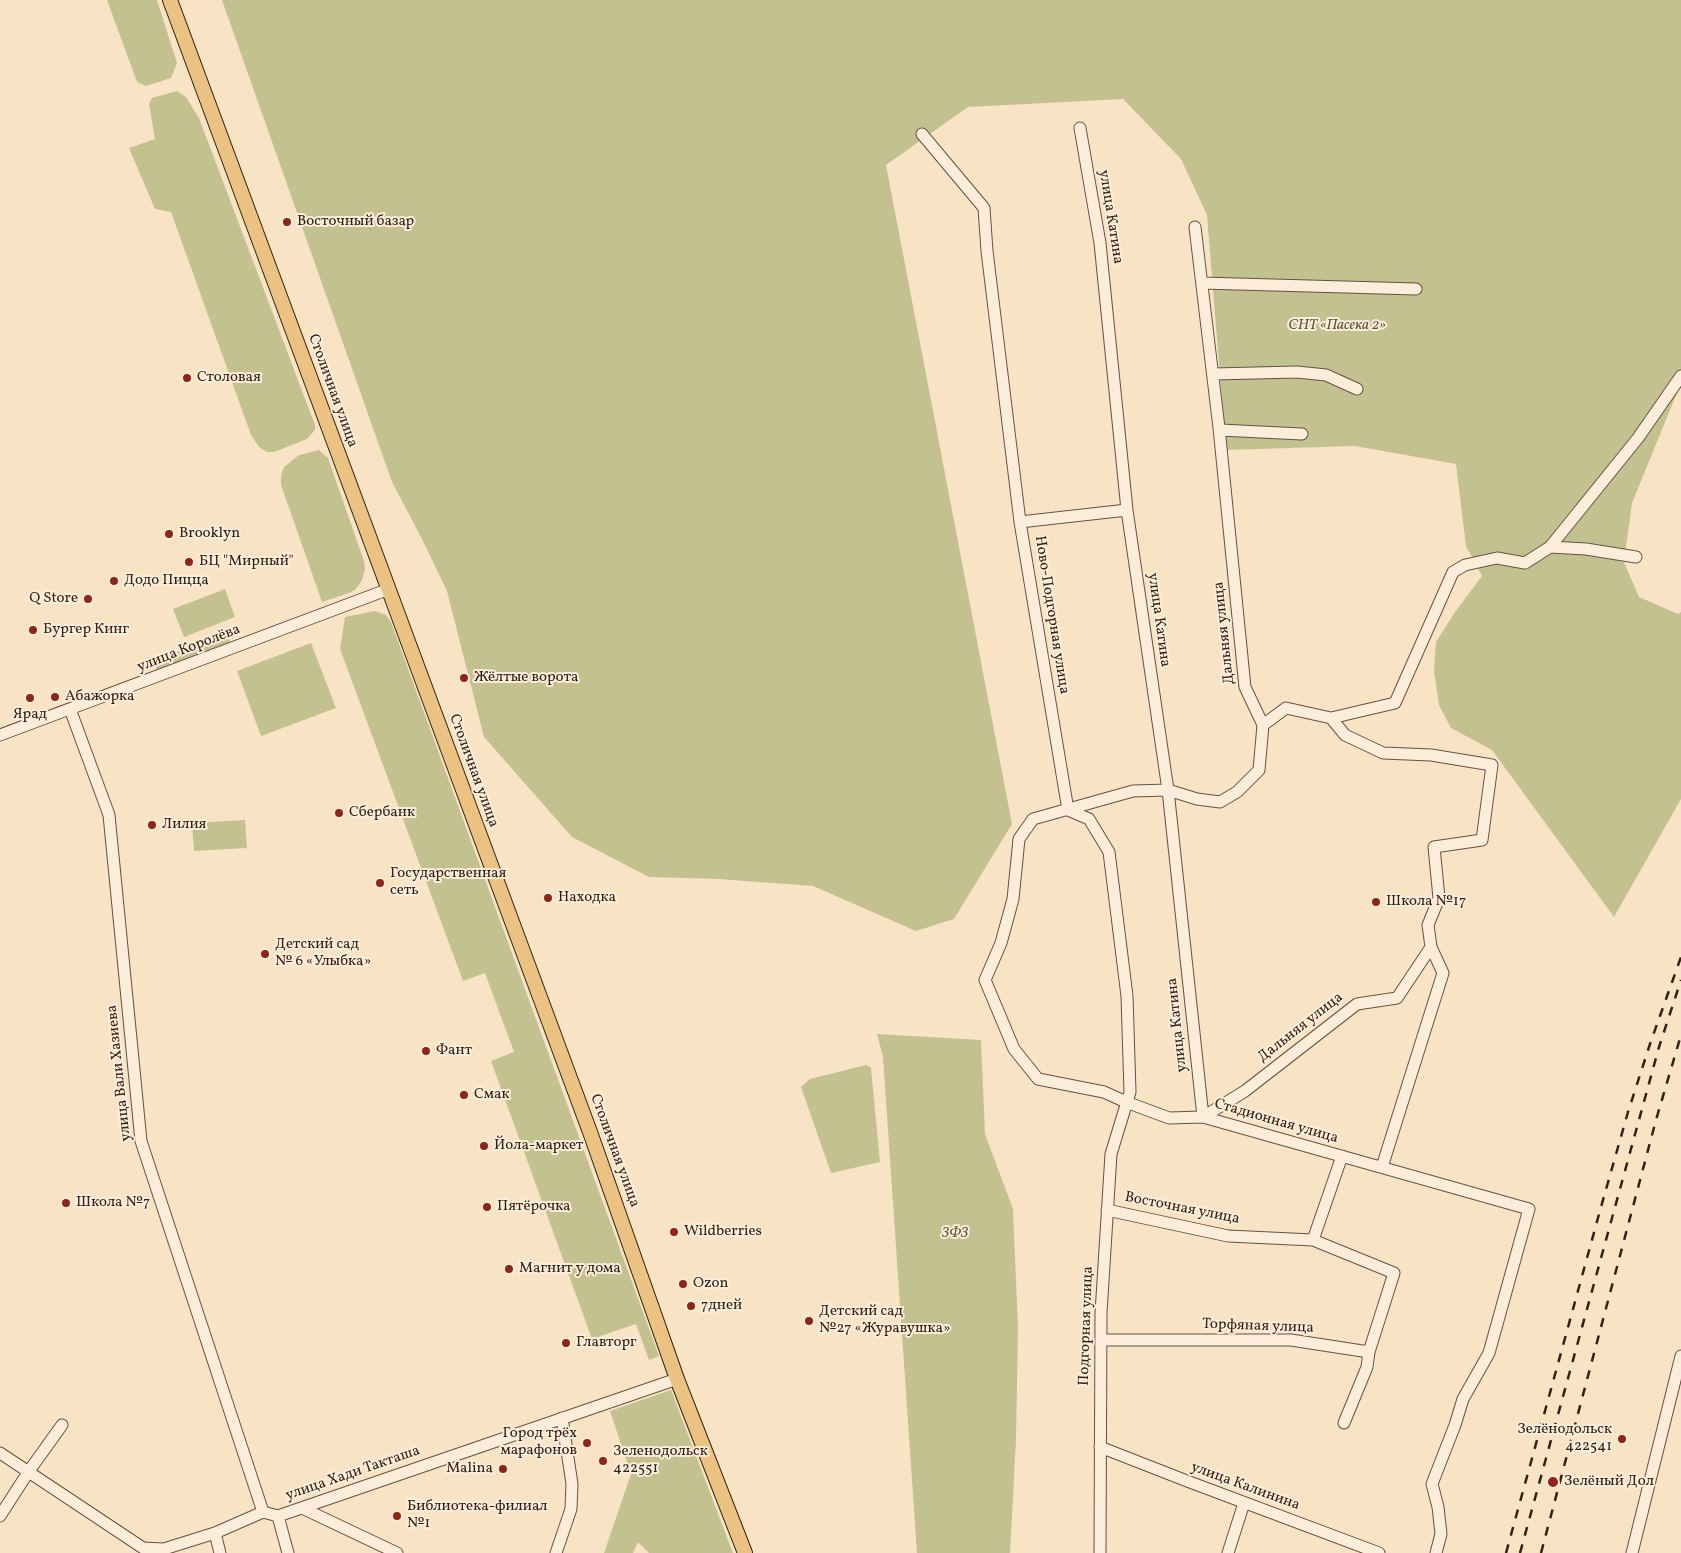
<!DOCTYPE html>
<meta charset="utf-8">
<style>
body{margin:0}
canvas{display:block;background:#f9e3c5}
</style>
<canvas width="1681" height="1553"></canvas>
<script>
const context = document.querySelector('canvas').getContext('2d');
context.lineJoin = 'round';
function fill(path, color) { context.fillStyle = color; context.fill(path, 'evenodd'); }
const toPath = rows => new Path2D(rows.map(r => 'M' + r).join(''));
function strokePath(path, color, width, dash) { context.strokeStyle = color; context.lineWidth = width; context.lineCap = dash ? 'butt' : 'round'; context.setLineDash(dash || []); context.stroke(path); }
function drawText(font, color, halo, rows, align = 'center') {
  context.font = font + ' Vollkorn,serif'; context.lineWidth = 4; context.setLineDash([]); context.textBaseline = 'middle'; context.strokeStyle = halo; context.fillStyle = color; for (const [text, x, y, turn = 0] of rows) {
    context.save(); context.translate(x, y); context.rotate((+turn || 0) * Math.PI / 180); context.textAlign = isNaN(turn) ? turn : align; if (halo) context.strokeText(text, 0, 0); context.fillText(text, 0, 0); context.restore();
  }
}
fill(toPath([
 [107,0,157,0,177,63,171,78,146,86,137,82],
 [222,0,1681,0,1681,383,1632,503,1624,562,1639,597,1678,614,1681,612,1681,799,1614,917,1492,750,1451,728,1439,705,1434,671,1436,642,1455,612,1482,576,1466,546,1456,464,1355,446,1226,450,1207,215,1181,159,1123,99,968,107,886,165,1012,824,954,919,916,931,813,886,718,879,649,877,572,837,484,737,447,591,422,539,392,482],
 [177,91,186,97,199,118,315,425,315,430,307,439,274,452,267,452,259,447,251,435,171,212,155,209,129,148,155,139,149,104,152,98],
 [319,450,328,458,364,561,365,569,362,580,355,590,349,593,322,602,281,485,281,476,284,467,299,455],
 [225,589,235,617,184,637,173,609],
 [375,611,386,615,391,622,659,1356,649,1360,636,1324,592,1339,491,1061,514,1052,485,973,463,981,340,649,345,617],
 [227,633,230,642,157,670,153,661],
 [311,643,336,708,261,736,237,671],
 [245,820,247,848,194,851,192,823],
 [877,1034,981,1040,985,1134,1013,1209,1018,1328,1016,1440,1010,1553,917,1553,883,1057],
 [866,1065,871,1068,880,1162,831,1173,801,1087,810,1079],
 [671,1390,733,1553,649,1553,638,1542,633,1553,604,1553,631,1474,610,1411]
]), '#c4c190');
const minor = toPath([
 [1080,128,1100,243,1127,510,1168,790,1203,1117,1245,1091,1357,1004,1397,998,1431,947],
 [922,134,984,208,987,251,1020,522,1068,810],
 [1195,227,1219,428,1245,687,1263,725,1259,770,1237,792,1220,802,1197,799,1168,790,1133,791,1033,819,1019,839,1013,899,1001,943,985,980,1014,1049,1038,1079,1104,1092,1126,1102,1169,1118,1203,1117,1529,1209,1489,1353,1463,1399,1455,1425,1432,1484,1438,1507,1441,1534,1436,1553],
 [1202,283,1416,289],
 [1213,374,1297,372,1326,375,1357,389],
 [1220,430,1302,434],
 [1020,522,1127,510],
 [1550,547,1638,438,1681,376],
 [70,709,109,815,141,1141,263,1512],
 [1263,725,1286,708,1331,718],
 [0,735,389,589],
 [1068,810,1089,819,1109,852,1127,996,1130,1092,1111,1154,1101,1313,1100,1553],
 [1382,1167,1443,973,1431,947,1428,925,1439,898,1434,847,1482,840,1492,765,1431,755,1383,753,1345,735,1331,718,1395,703,1453,572,1465,565,1497,558,1525,563,1550,547,1586,549,1636,557],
 [1107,1210,1228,1236,1313,1240,1394,1273,1369,1352],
 [1313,1240,1342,1156],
 [1101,1340,1291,1340,1369,1352,1367,1367,1344,1423],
 [1100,1447,1187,1481,1379,1553],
 [0,1453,143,1548,164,1549,215,1533,263,1512,278,1516,677,1379],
 [302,1508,397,1553],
 [0,1516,29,1471,62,1425],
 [278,1516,288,1553],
 [215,1533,220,1553],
 [556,1553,571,1509,572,1484,562,1418],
 [1228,1553,1244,1503],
 [1632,1553,1681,1356]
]);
const major = toPath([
 [170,0,590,1132,677,1379,745,1553]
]);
strokePath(minor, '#645242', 13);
strokePath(major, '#322216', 16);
strokePath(minor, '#fbedd9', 11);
strokePath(major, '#ecc282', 14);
strokePath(toPath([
 [1506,1553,1601,1207,1628,1112,1650,1044,1681,957],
 [1520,1553,1659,1047,1681,980],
 [1541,1553,1656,1120,1681,1035]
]), '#322216', 2.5, [9, 9]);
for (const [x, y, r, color] of [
 [287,222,5,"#8f2418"],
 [187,378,5,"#8f2418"],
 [169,534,5,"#8f2418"],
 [189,562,5,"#8f2418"],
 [114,581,5,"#8f2418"],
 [88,599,5,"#8f2418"],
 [33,630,5,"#8f2418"],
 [464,678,5,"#8f2418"],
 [55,697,5,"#8f2418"],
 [30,698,5,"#8f2418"],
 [339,813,5,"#8f2418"],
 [152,825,5,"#8f2418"],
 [380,883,5,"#8f2418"],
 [548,898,5,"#8f2418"],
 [1376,902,5,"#8f2418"],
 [265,954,5,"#8f2418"],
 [426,1051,5,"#8f2418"],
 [464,1095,5,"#8f2418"],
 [484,1146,5,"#8f2418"],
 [66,1203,5,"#8f2418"],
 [487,1207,5,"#8f2418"],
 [674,1232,5,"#8f2418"],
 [509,1269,5,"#8f2418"],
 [683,1284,5,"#8f2418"],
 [691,1306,5,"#8f2418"],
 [809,1321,5,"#8f2418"],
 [566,1343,5,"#8f2418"],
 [1622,1439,5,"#8f2418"],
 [587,1443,5,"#8f2418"],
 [603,1461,5,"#8f2418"],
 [503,1469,5,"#8f2418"],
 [1553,1482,6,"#8f2418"],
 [397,1516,5,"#8f2418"]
]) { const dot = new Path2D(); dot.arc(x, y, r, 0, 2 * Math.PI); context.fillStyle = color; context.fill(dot); strokePath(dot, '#fbedd9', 2); }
drawText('15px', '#322216', '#fbedd9', [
 ["улица Катина",1110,217,81],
 ["Столичная улица",332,391,70],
 ["Ново-Подгорная улица",1051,615,81],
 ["улица Катина",1158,620,82],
 ["Дальняя улица",1225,633,-96],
 ["улица Королёва",189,649,-21],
 ["Столичная улица",473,771,70],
 ["улица Катина",1178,1025,-96],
 ["Дальняя улица",1301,1028,-38],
 ["улица Вали Хазиева",120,1073,-96],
 ["Стадионная улица",1276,1122,16],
 ["Столичная улица",614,1151,70],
 ["Восточная улица",1182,1209,11],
 ["Подгорная улица",1087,1326,-88],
 ["Торфяная улица",1258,1327,2],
 ["улица Хади Такташа",353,1474,-19],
 ["улица Калинина",1245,1487,20]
]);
drawText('15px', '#322216', '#fbedd9', [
 ["Восточный базар",297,222],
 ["Столовая",197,378],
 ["Brooklyn",179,534],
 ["БЦ \"Мирный\"",199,562],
 ["Додо Пицца",124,581],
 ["Q Store",78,599,"right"],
 ["Бургер Кинг",43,630],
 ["Жёлтые ворота",474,678],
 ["Абажорка",65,697],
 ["Ярад",30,715,"center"],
 ["Сбербанк",349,813],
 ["Лилия",162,825],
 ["Государственная",390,874],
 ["сеть",390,891],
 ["Находка",558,898],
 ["Школа №17",1386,902],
 ["Детский сад",275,945],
 ["№ 6 «Улыбка»",275,962],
 ["Фант",436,1051],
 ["Смак",474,1095],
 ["Йола-маркет",494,1146],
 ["Школа №7",76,1203],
 ["Пятёрочка",497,1207],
 ["Wildberries",684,1232],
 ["Магнит у дома",519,1269],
 ["Ozon",693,1284],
 ["7дней",701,1306],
 ["Детский сад",819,1312],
 ["№27 «Журавушка»",819,1329],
 ["Главторг",576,1343],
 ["Зелёнодольск",1612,1430,"right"],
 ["422541",1612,1447,"right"],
 ["Город трёх",577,1434,"right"],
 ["марафонов",577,1451,"right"],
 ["Зеленодольск",613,1452],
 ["422551",613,1469],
 ["Malina",493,1469,"right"],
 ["Зелёный Дол",1564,1482],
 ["Библиотека-филиал",407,1507],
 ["№1",407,1524]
], 'left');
drawText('italic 15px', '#5e523b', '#fbedd9', [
 ["СНТ «Пасека 2»",1337,326],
 ["ЗФЗ",955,1234]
]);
</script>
